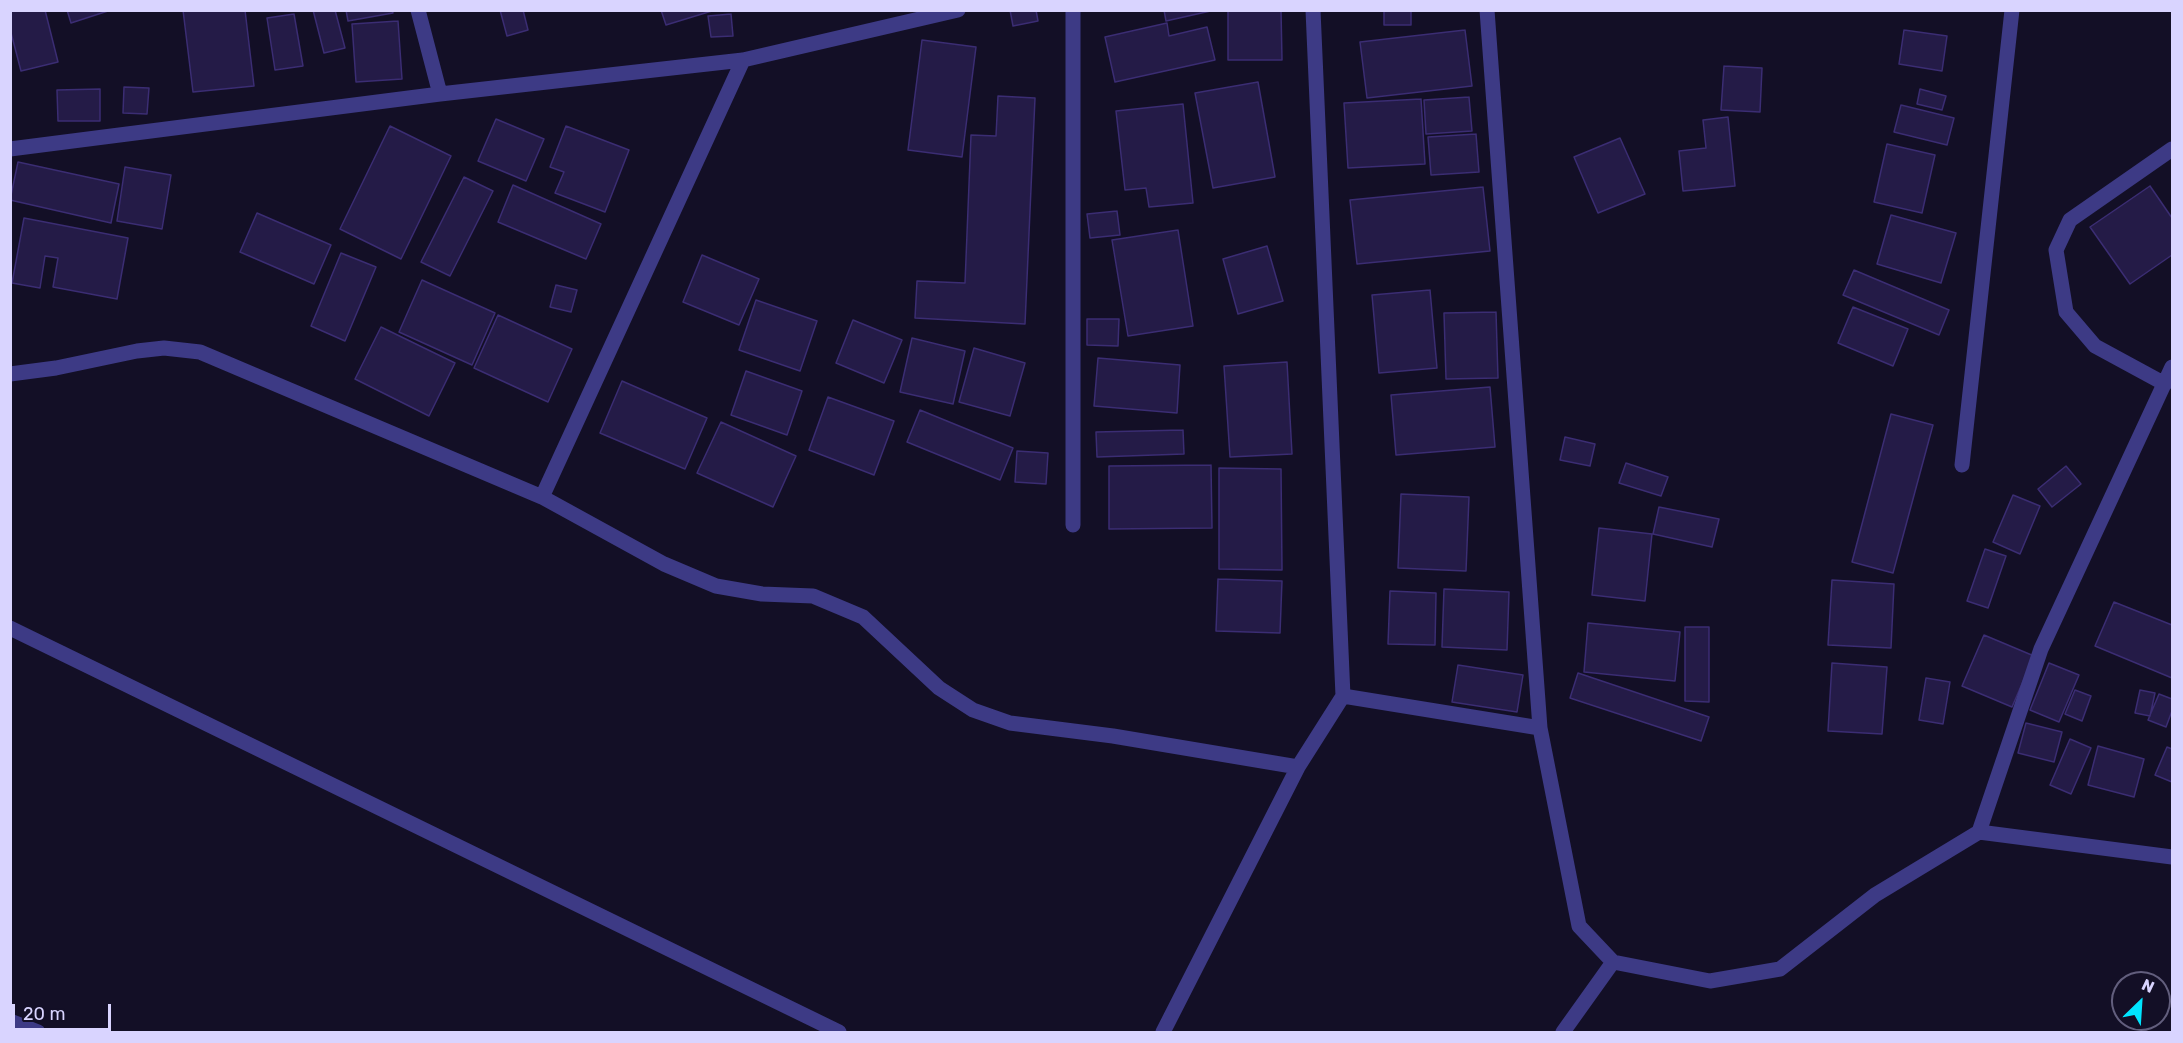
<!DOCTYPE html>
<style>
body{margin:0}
#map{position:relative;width:2183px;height:1043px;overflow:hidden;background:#130f26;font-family:Rubik,sans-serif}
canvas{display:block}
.frame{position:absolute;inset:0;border:12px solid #d9d4ff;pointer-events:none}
.north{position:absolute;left:2111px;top:971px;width:60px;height:60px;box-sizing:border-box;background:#130f26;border:2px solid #625e7d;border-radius:50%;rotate:25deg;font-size:16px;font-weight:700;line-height:24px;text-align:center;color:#d9d4ff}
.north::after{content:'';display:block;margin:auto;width:21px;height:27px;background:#00e5ff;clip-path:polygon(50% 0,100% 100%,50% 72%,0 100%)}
.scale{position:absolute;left:12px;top:1004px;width:99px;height:27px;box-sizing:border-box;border:3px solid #d9d4ff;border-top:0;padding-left:8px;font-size:18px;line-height:21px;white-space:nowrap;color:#d9d4ff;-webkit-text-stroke:4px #130f26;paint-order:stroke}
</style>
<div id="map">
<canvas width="2183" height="1043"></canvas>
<div class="frame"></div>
<div class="north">N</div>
<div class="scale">20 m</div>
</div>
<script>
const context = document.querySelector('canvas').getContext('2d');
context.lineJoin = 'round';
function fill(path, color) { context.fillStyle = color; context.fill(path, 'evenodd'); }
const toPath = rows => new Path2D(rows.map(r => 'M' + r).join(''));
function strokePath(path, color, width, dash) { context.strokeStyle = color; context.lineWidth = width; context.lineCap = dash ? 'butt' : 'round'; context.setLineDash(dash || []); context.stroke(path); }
const building = toPath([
 [10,10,45,10,58,62,21,71,10,29,10,10],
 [67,10,111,10,71,23,67,10],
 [183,10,245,10,254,86,193,92,183,10],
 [313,10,335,10,345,48,324,53,313,10],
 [346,10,392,10,393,13,348,21,346,10],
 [500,10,523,10,528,30,507,36,500,10],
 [661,10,715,10,666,25,661,10],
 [1010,10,1036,10,1038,21,1013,26,1010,10],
 [1164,10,1215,10,1166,21,1164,10],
 [1228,10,1281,10,1282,60,1228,60,1228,10],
 [1384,10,1411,10,1411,25,1384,25,1384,10],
 [294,14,303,66,275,70,267,18,294,14],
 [731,14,733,36,711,37,708,16,731,14],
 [398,21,402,79,356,82,352,24,398,21],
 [1167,23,1169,36,1207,27,1215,60,1115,82,1105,37,1167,23],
 [1465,30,1472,86,1367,98,1360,42,1465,30],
 [1904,30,1947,36,1942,71,1899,64,1904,30],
 [922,40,976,47,962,157,908,150,922,40],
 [1724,66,1762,68,1760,112,1721,110,1724,66],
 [1258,82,1275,177,1213,188,1195,93,1258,82],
 [124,87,149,88,147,114,123,113,124,87],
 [100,89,100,121,58,121,57,90,100,89],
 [1920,89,1946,96,1942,110,1917,104,1920,89],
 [998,96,1035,98,1025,324,915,318,917,281,965,283,971,135,996,136,998,96],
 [1469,97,1472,131,1426,134,1424,100,1469,97],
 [1421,99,1425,164,1348,168,1344,103,1421,99],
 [1183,104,1193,203,1149,207,1146,188,1125,190,1116,111,1183,104],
 [1901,105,1954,118,1947,145,1894,132,1901,105],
 [1728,117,1735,186,1683,191,1679,151,1706,148,1703,120,1728,117],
 [496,119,544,139,526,181,478,161,496,119],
 [390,126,451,156,401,259,340,229,390,126],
 [566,126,629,150,605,212,555,193,564,172,550,167,566,126],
 [1476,134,1479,172,1431,175,1428,137,1476,134],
 [1620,138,1645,194,1598,213,1574,157,1620,138],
 [1887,144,1935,155,1922,213,1874,202,1887,144],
 [18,162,119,184,111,223,10,200,18,162],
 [125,167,171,175,162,229,117,221,125,167],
 [464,177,493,191,450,276,421,262,464,177],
 [513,185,601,224,586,259,498,222,513,185],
 [2150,186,2172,218,2172,255,2130,284,2090,227,2150,186],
 [1483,187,1490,251,1357,264,1350,200,1483,187],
 [1117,211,1120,235,1090,238,1087,214,1117,211],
 [257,213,331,245,314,284,240,252,257,213],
 [1891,215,1956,233,1941,283,1877,264,1891,215],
 [24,218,128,238,117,299,53,287,58,258,45,256,40,288,12,283,24,218],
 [1178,230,1193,326,1128,336,1112,240,1178,230],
 [1267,246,1283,301,1238,314,1223,259,1267,246],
 [341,253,376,267,345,341,311,326,341,253],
 [702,255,759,279,739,325,683,302,702,255],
 [1854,270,1949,310,1939,335,1843,295,1854,270],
 [422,280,495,313,472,365,399,332,422,280],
 [556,285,577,290,571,312,550,307,556,285],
 [1430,290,1437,368,1379,373,1372,295,1430,290],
 [756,300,817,321,800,371,739,350,756,300],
 [1853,307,1908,329,1893,366,1838,343,1853,307],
 [1496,312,1498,378,1446,379,1444,313,1496,312],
 [498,315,572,349,548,402,474,368,498,315],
 [1087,319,1119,319,1118,346,1087,345,1087,319],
 [853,320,902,340,884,383,836,363,853,320],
 [381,327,455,363,429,416,355,379,381,327],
 [912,338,965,351,953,404,900,392,912,338],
 [974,348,1025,363,1010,416,959,402,974,348],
 [1098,358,1180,365,1177,413,1094,406,1098,358],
 [1287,362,1292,454,1230,457,1224,366,1287,362],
 [746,371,802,391,787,435,731,415,746,371],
 [622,381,707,418,685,469,600,433,622,381],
 [1490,387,1495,447,1396,455,1391,395,1490,387],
 [828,397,894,421,874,475,809,450,828,397],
 [920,410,1013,448,1000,480,907,442,920,410],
 [1891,414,1933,425,1893,573,1852,562,1891,414],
 [721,422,796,456,773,507,697,473,721,422],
 [1183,430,1184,454,1097,457,1096,432,1183,430],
 [1565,437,1595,444,1590,466,1560,460,1565,437],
 [1017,451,1048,453,1046,484,1015,482,1017,451],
 [1626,463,1668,477,1661,496,1619,483,1626,463],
 [1211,465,1212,528,1109,529,1109,466,1211,465],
 [2066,466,2081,484,2052,507,2038,489,2066,466],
 [1219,468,1281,469,1282,570,1219,569,1219,468],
 [1401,494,1469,497,1466,571,1398,568,1401,494],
 [2013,495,2040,506,2020,554,1993,542,2013,495],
 [1659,507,1719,519,1712,547,1653,534,1659,507],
 [1599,528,1652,534,1645,601,1592,595,1599,528],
 [1985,549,2006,556,1988,608,1967,601,1985,549],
 [1218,579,1282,581,1280,633,1216,631,1218,579],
 [1832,580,1894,584,1891,648,1828,645,1832,580],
 [1444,589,1509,592,1507,650,1442,647,1444,589],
 [1390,591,1436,593,1435,645,1388,644,1390,591],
 [2114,602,2172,625,2172,678,2095,646,2114,602],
 [1588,623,1680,632,1675,681,1584,672,1588,623],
 [1685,627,1709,627,1709,702,1685,701,1685,627],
 [1984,635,2034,656,2012,707,1962,686,1984,635],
 [1832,663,1887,667,1882,734,1828,731,1832,663],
 [2049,663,2079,675,2059,722,2030,710,2049,663],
 [1458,665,1523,675,1517,712,1452,702,1458,665],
 [1578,673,1709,717,1701,741,1570,698,1578,673],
 [1926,678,1950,682,1943,724,1919,720,1926,678],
 [2075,690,2091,696,2082,721,2065,714,2075,690],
 [2140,690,2155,693,2150,716,2135,713,2140,690],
 [2159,694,2172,699,2172,711,2166,727,2148,720,2159,694],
 [2026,723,2062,732,2054,762,2018,753,2026,723],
 [2070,739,2091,748,2071,794,2050,785,2070,739],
 [2098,746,2144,759,2134,797,2088,785,2098,746],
 [2167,747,2172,749,2172,782,2155,775,2167,747]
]);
fill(building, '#241b47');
strokePath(building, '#3b2d73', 1.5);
strokePath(toPath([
 [418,10,440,94],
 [1487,10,1540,728,1579,926,1613,962,1710,981,1780,969,1875,895,1979,832],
 [10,149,440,94,743,60,958,10],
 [2172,367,2041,649,1979,832,2172,857],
 [10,374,56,368,137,351,164,348,200,352,542,497,664,564,716,586,762,594,813,596,863,617,939,688,973,710,1010,723,1113,736,1298,767],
 [2165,384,2095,346,2066,312,2056,250,2070,220,2172,149],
 [1962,465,2012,10],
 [542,497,743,60],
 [1073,525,1073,10],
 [10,628,839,1032],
 [1343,696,1540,728],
 [10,1021,38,1032],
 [1163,1032,1298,767,1343,696,1313,10],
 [1563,1032,1613,962]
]), '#3d3a85', 15);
</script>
